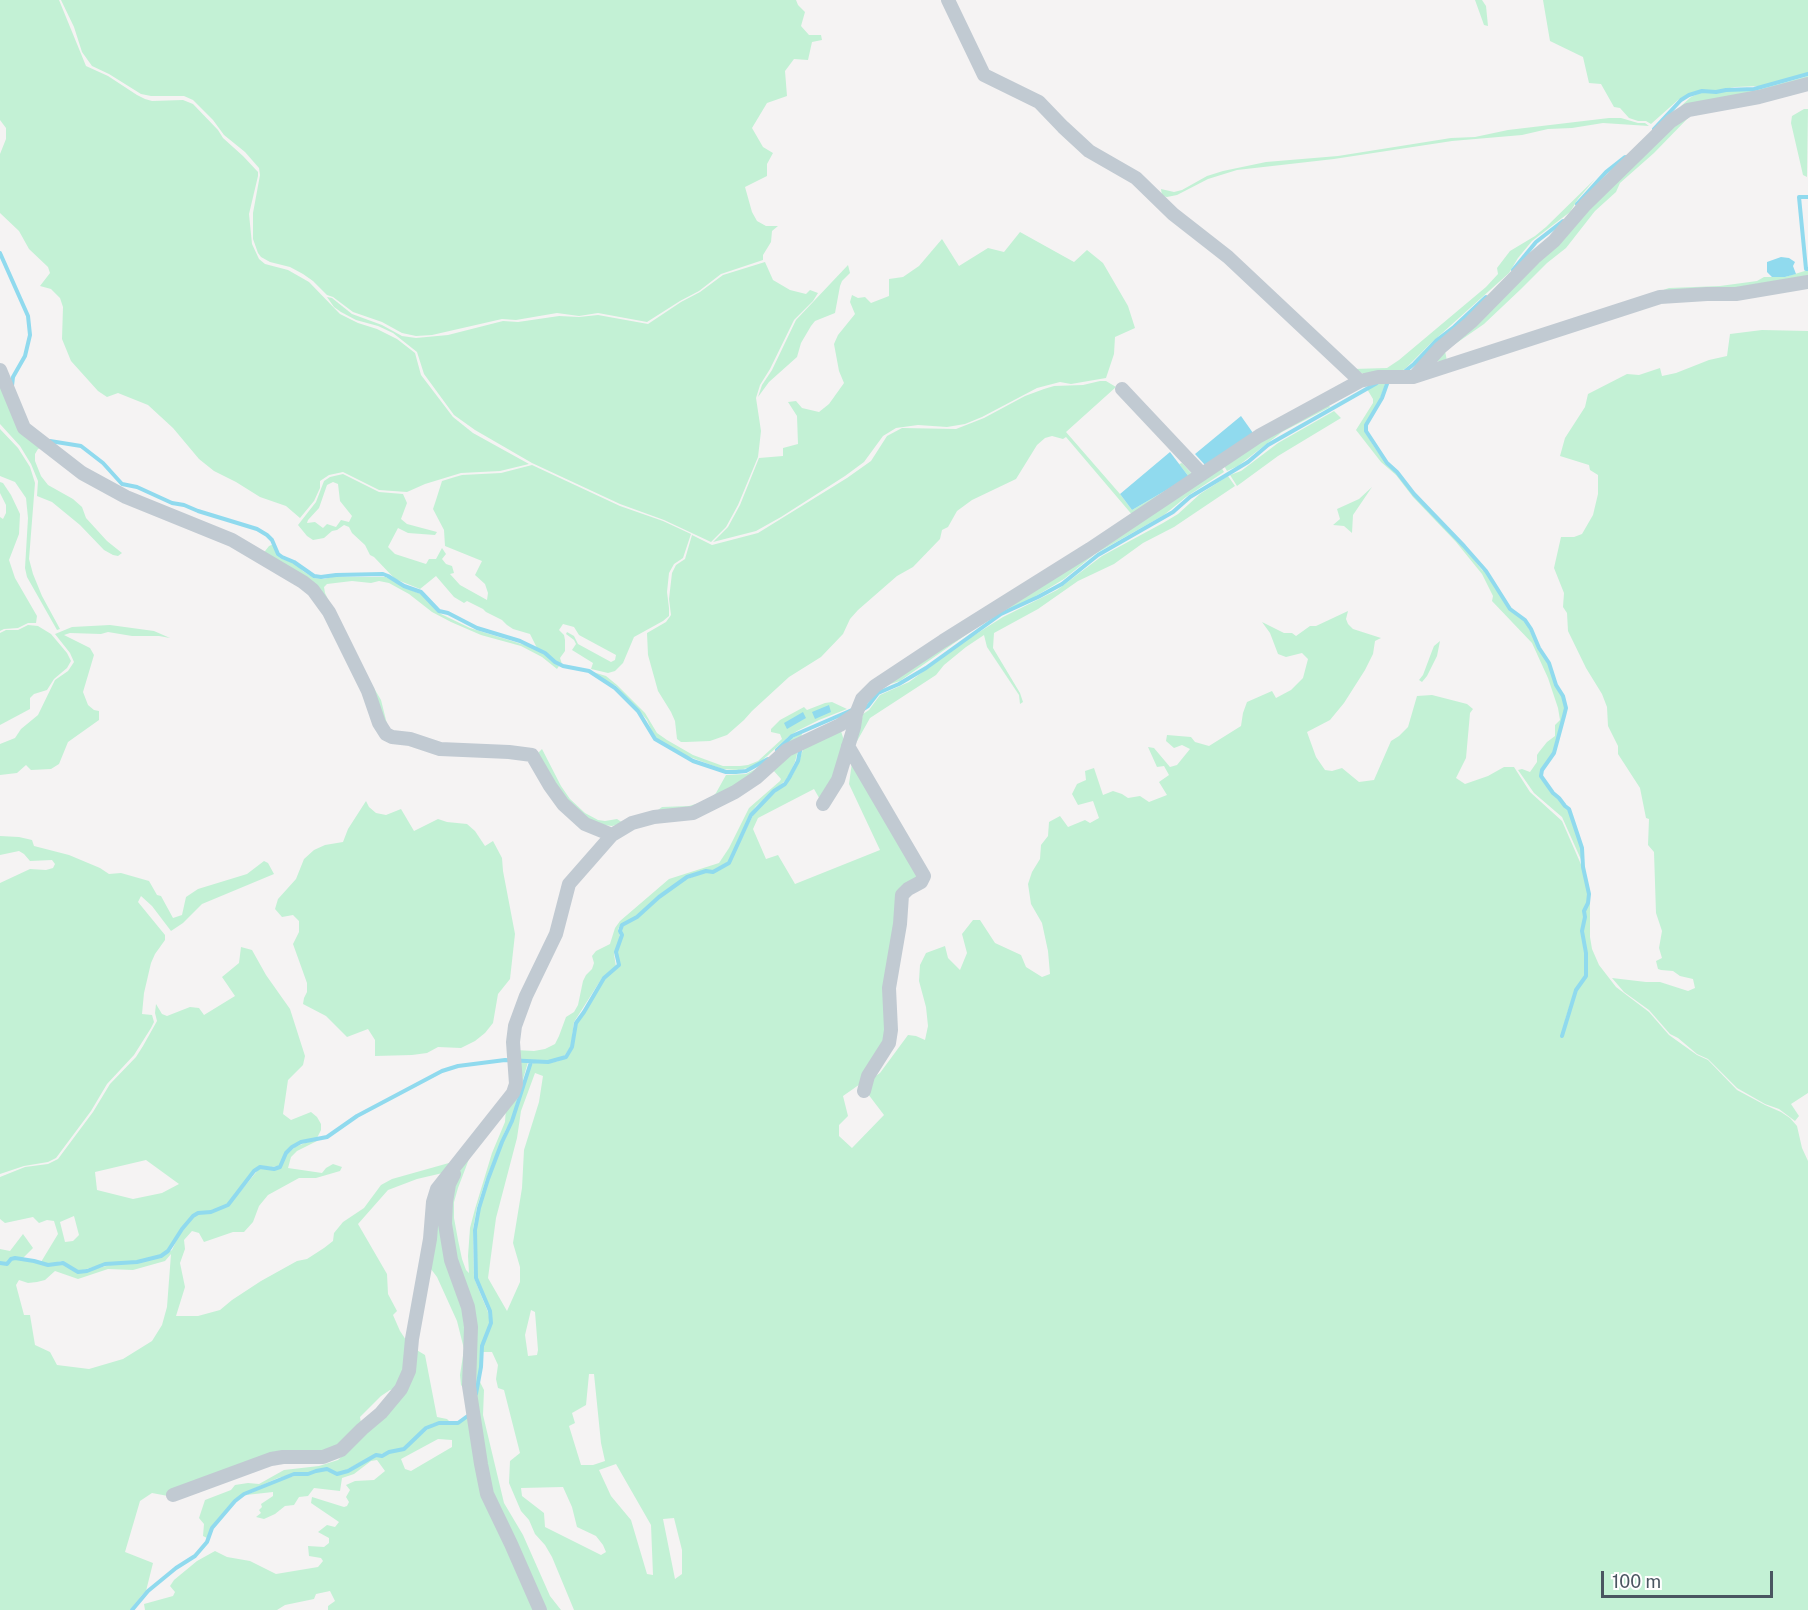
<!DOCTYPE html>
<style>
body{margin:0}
#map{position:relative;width:1808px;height:1610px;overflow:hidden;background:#f5f3f3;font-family:"Public Sans",sans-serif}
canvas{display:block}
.scale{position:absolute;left:1601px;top:1571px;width:172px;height:27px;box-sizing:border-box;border:3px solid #4a5661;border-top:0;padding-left:8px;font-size:18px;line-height:21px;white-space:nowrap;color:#4a5661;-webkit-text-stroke:4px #fff;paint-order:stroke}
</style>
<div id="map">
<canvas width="1808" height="1610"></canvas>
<div class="scale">100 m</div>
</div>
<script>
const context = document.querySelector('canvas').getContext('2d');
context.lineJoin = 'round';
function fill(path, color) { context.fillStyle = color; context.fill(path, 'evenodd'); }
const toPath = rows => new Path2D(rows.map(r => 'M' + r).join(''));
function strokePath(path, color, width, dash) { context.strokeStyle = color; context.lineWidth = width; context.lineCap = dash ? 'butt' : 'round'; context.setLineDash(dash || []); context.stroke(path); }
fill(toPath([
 [0,0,59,0,86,66,108,76,137,95,145,99,152,101,183,100,193,104,218,130,223,138,243,156,258,172,258,176,249,214,252,244,259,259,265,264,288,270,309,282,340,314,358,323,377,329,397,339,415,353,421,375,453,417,473,433,529,464,500,471,461,473,425,484,407,492,379,490,343,472,329,475,320,481,320,488,314,501,300,518,286,506,260,497,236,482,214,471,199,459,173,428,148,405,118,393,107,397,98,391,71,361,62,339,63,307,60,298,51,289,40,286,50,273,48,267,29,249,19,231,0,213,0,154,6,139,6,128,0,120],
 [61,0,796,0,798,5,805,12,801,26,809,35,821,35,822,40,812,42,808,60,794,59,785,71,787,96,767,103,752,128,763,147,773,153,767,164,767,176,745,187,752,212,757,221,766,226,778,226,772,231,771,242,763,255,763,260,721,274,699,291,680,301,647,322,598,313,579,316,557,313,516,320,502,319,432,335,416,336,402,333,382,322,353,312,333,297,327,295,313,281,303,274,290,267,270,262,261,257,258,253,253,239,253,213,260,175,259,168,245,152,224,135,213,120,193,100,184,96,151,96,141,94,109,74,92,66,82,52,74,27],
 [1475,0,1482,0,1486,6,1488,26,1484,25],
 [1543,0,1808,0,1808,73,1760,86,1735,87,1714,91,1702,90,1692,93,1678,100,1651,124,1646,121,1638,121,1629,118,1620,108,1614,107,1601,84,1589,83,1583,57,1550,41],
 [1808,76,1808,82,1687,108,1681,106,1691,97,1702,92,1710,93,1732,90,1757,90],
 [1803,88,1794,93,1742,106,1690,116,1654,153,1620,183,1616,192,1595,211,1566,248,1547,263,1521,289,1484,324,1445,351,1447,361,1440,363,1437,360,1437,355,1472,325,1533,264,1563,238,1583,211,1679,117,1687,113,1761,99],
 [1804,109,1808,109,1807,177,1803,175,1791,123,1792,116],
 [1609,118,1621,118,1638,123,1645,123,1649,126,1603,123,1572,128,1548,129,1522,135,1452,141,1334,159,1237,170,1208,179,1177,195,1167,197,1162,196,1161,189,1174,192,1182,190,1207,176,1223,171,1266,162,1338,156,1451,138,1475,137,1508,130],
 [1595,179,1578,199,1570,212,1532,241,1518,258,1509,273,1430,344,1406,368,1399,373,1366,375,1353,369,1387,368,1399,360,1486,287,1498,274,1497,268,1510,251,1535,236,1546,227],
 [1020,232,1074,262,1087,250,1103,263,1128,306,1135,328,1115,337,1114,354,1106,378,1071,384,1060,382,1037,388,982,417,965,424,947,427,918,425,896,428,883,436,864,462,845,476,781,517,756,531,713,542,728,527,740,505,759,458,783,456,783,448,798,444,797,416,788,402,796,401,802,408,819,412,829,404,844,383,839,371,834,344,838,335,855,314,850,302,852,295,858,298,865,297,871,303,889,296,889,279,903,277,919,266,942,239,959,266,988,248,1004,252],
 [765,262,773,280,790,290,806,294,810,290,818,293,813,301,794,320,770,369,760,385,756,398,761,431,758,457,738,505,726,527,711,542,664,520,620,504,532,463,475,430,454,415,424,374,417,352,393,333,378,326,356,320,341,312,334,307,327,297,332,298,352,314,382,325,402,336,416,338,448,335,503,321,518,322,559,316,579,317,598,315,648,324,681,302,700,292,723,275],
 [848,265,850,273,842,281,840,286,835,313,815,321,811,326,801,343,797,357,769,382,758,397,762,385,772,370,796,320],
 [1808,270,1808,277,1769,285,1646,296,1669,288,1720,286,1757,281,1764,277,1785,277],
 [1762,330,1808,331,1808,1093,1791,1104,1799,1116,1795,1121,1779,1109,1765,1104,1737,1088,1708,1059,1697,1054,1678,1038,1670,1034,1649,1010,1624,992,1612,978,1646,982,1660,982,1688,991,1695,988,1693,979,1680,976,1673,971,1661,970,1658,969,1656,961,1662,958,1659,948,1662,931,1656,913,1654,852,1648,845,1649,819,1646,818,1640,788,1618,754,1618,746,1608,726,1607,707,1602,694,1586,668,1568,631,1567,613,1563,607,1564,593,1554,568,1561,537,1574,537,1582,534,1593,515,1598,494,1598,475,1590,470,1589,465,1560,456,1565,438,1585,407,1588,394,1627,374,1639,375,1660,368,1662,376,1676,373,1709,360,1727,356,1730,334],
 [0,378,8,399,45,446,38,449,35,454,35,461,41,476,48,485,73,499,82,507,86,518,107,541,122,553,118,556,113,555,104,550,80,525,52,502,37,496,38,481,31,464,20,446,0,424],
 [1100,381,1106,381,1116,387,1066,432,1120,494,1132,510,1189,477,1179,464,1182,463,1193,475,1134,517,1066,437,1063,439,1052,436,1045,438,1037,445,1016,479,972,500,957,511,948,527,942,530,940,539,913,567,897,576,858,610,850,619,843,634,821,657,789,677,752,711,744,720,727,735,710,741,686,742,681,742,677,739,675,721,671,712,658,691,648,655,647,633,666,622,671,615,669,599,672,573,676,565,685,559,692,535,712,545,758,533,847,478,871,461,887,436,902,428,956,429,984,418,1025,396,1044,389,1054,386,1083,385],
 [1381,383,1385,384,1380,399,1365,426,1365,432,1375,448,1386,463,1397,473,1413,494,1464,547,1482,570,1486,572,1509,610,1525,621,1539,649,1549,663,1556,685,1562,696,1565,708,1553,753,1541,770,1540,776,1552,794,1559,798,1561,803,1569,810,1581,847,1583,864,1562,817,1534,793,1518,770,1522,769,1530,772,1537,762,1537,755,1539,752,1547,742,1555,736,1555,725,1560,720,1558,708,1548,678,1532,643,1492,601,1493,596,1482,574,1456,542,1413,497,1396,475,1381,462,1356,430,1373,403,1373,399,1367,389],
 [1327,402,1330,407,1282,432,1238,466,1227,471,1223,464],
 [1334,411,1341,418,1278,456,1237,486,1230,475,1241,471,1278,443],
 [0,429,18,448,30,467,35,483,29,559,33,574,42,596,60,629,57,630,27,577,25,568,28,518,26,498,15,482,0,476],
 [532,465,620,506,663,521,691,534,683,558,674,564,669,573,667,592,669,608,669,616,663,621,634,637,623,663,615,671,608,673,591,669,593,663,572,650,576,644,574,640,566,634,567,632,574,636,578,644,611,662,615,660,616,655,579,635,574,627,563,624,559,630,564,635,565,640,565,651,560,658,562,664,554,660,546,652,537,648,530,634,513,629,507,625,502,620,486,612,483,609,467,601,464,603,454,597,436,576,420,589,395,579,374,557,370,555,365,545,352,533,349,527,344,525,337,530,332,531,324,538,313,540,307,536,298,525,316,502,324,481,330,477,343,474,379,492,403,494,407,503,401,519,407,524,437,532,435,535,408,533,398,528,388,547,395,554,426,564,429,559,436,559,442,548,446,554,442,559,446,564,452,566,454,573,450,574,460,585,487,600,488,593,485,584,475,575,482,561,445,546,444,530,433,509,436,500,442,481,455,477,462,475,501,473],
 [333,482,338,484,340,501,352,516,349,522,341,520,336,527,327,524,323,528,315,522,307,523,308,520,319,508,327,485],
 [1220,465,1224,472,1186,497,1164,515,1095,554,1064,579,1031,599,1004,611,980,625,900,681,884,686],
 [1228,476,1235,486,1174,527,1143,543,1114,564,1078,581,1038,609,994,633,993,648,1020,693,1023,702,1020,704,1019,695,987,647,984,635,966,647,944,665,936,675,870,718,856,743,863,714,869,710,880,695,909,682,965,641,1003,617,1057,590,1102,556,1163,523,1178,514,1200,494],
 [0,482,3,483,11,495,20,514,19,534,9,560,15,578,37,616,36,623,28,623,18,628,4,629,0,631,0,517,3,519,6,513,6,505,0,493],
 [1372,487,1353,515,1352,533,1344,526,1333,525,1340,519,1337,509,1359,499],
 [274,544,275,551,280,558,296,564,303,571,314,578,324,579,332,577,386,577,406,588,423,595,441,614,470,628,528,646,546,655,550,660,559,666,557,669,542,657,521,646,481,635,451,622,432,612,409,594,389,583,379,581,371,583,352,581,327,584,324,587,325,593,362,668,381,700,387,724,386,726,330,609,262,555,269,546],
 [1348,611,1346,619,1348,624,1353,629,1381,638,1375,641,1373,654,1365,670,1344,703,1330,720,1307,732,1316,757,1325,770,1332,771,1342,768,1359,782,1374,780,1391,741,1399,736,1408,727,1417,696,1432,695,1467,704,1473,709,1470,713,1466,758,1456,778,1465,784,1488,776,1504,767,1514,767,1530,792,1562,821,1583,869,1587,886,1587,902,1584,910,1585,917,1581,932,1585,956,1584,978,1575,990,1566,1017,1561,1038,1577,990,1587,977,1587,953,1583,931,1586,917,1585,910,1590,895,1590,937,1592,949,1599,965,1616,987,1649,1012,1669,1035,1697,1055,1708,1060,1737,1090,1765,1105,1781,1112,1790,1118,1797,1126,1802,1148,1808,1161,1808,1610,574,1610,552,1557,545,1545,535,1534,529,1520,521,1511,509,1483,510,1461,520,1453,504,1390,498,1388,496,1379,498,1365,492,1352,483,1352,480,1360,480,1368,473,1400,456,1257,450,1224,454,1189,461,1168,472,1151,458,1188,454,1202,454,1218,458,1240,462,1259,466,1270,469,1273,468,1256,470,1228,475,1209,492,1153,505,1122,506,1108,517,1062,528,1062,511,1121,506,1129,486,1179,477,1207,473,1229,474,1278,488,1312,490,1323,481,1345,482,1348,492,1322,490,1311,477,1278,476,1229,480,1208,497,1156,513,1122,529,1068,534,1062,549,1063,559,1061,568,1055,573,1046,577,1023,604,979,619,967,617,950,623,936,622,930,623,925,634,920,648,906,678,883,702,873,714,873,730,863,754,813,792,776,799,762,805,743,841,731,846,747,822,803,814,789,758,818,753,829,766,859,778,855,795,884,880,850,849,784,853,755,918,875,915,879,905,884,888,1030,863,1082,843,1096,848,1116,839,1125,839,1136,852,1148,884,1115,868,1094,874,1077,880,1073,908,1035,916,1036,925,1040,928,1026,926,1007,919,981,920,965,926,953,945,946,948,958,960,970,967,953,962,934,973,920,980,920,995,943,1021,955,1026,967,1042,977,1050,974,1048,951,1042,923,1031,904,1028,884,1032,872,1040,859,1041,845,1048,836,1049,822,1060,816,1068,827,1085,820,1090,823,1099,818,1093,801,1078,805,1072,794,1077,784,1086,780,1085,771,1094,768,1103,795,1113,791,1122,794,1128,798,1140,796,1149,802,1167,795,1159,782,1169,775,1164,766,1157,767,1148,747,1154,748,1170,767,1177,765,1190,749,1182,745,1174,748,1166,741,1167,735,1191,737,1195,742,1209,746,1241,726,1243,713,1247,702,1272,691,1276,698,1291,690,1303,678,1308,659,1302,653,1286,657,1278,654,1270,633,1262,622,1284,633,1292,633,1296,636,1310,626,1316,626],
 [535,1073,543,1076,539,1102,524,1150,522,1188,513,1243,520,1267,520,1282,507,1311,488,1278,496,1218,517,1138,521,1111],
 [531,1310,535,1312,538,1350,537,1355,528,1356,525,1335],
 [589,1374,594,1374,601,1443,605,1461,593,1465,581,1465,569,1426,575,1423,572,1413,586,1405],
 [616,1464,651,1525,653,1575,647,1574,631,1520,611,1496,599,1470],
 [563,1487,572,1507,577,1527,596,1536,603,1545,606,1552,601,1555,545,1527,544,1513,522,1496,521,1488],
 [674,1518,682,1550,682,1574,675,1579,663,1519],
 [28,625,38,626,51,634,67,653,71,661,67,668,54,679,47,690,34,694,30,698,30,709,0,725,0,633,6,630,18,630],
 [110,625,154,631,170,638,159,636,132,636,108,632,101,634,70,633,64,635,90,648,94,655,83,692,88,705,94,710,99,711,99,720,68,742,59,764,51,769,31,770,26,765,17,773,0,775,0,744,15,738,21,729,38,715,55,680,68,671,74,662,70,653,55,634,72,627],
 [1440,641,1437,656,1427,676,1422,682,1419,680,1423,675,1432,651,1434,646],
 [593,672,606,676,617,685,645,713,657,733,667,740,693,755,723,766,740,766,748,765,758,761,782,739,780,734,771,732,771,729,780,720,804,707,807,710,825,703,832,702,847,709,819,720,797,731,788,737,756,766,739,770,722,769,687,756,660,741,654,736,647,720,636,707,631,703,616,686,603,680],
 [802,733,801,741,767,767,691,811,654,813,662,807,689,806,709,800,716,793,726,775,746,774,756,769,792,738],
 [799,746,795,762,787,779,756,806,748,818,728,862,712,871,703,871,686,876,659,895,635,917,621,924,618,929,620,937,614,954,616,967,602,978,574,1022,571,1046,565,1055,561,1058,548,1061,515,1059,515,1050,534,1051,545,1049,555,1044,559,1036,566,1017,574,1012,578,1005,583,981,586,975,592,969,594,963,592,956,596,951,610,944,615,928,620,921,669,879,719,863,729,848,749,808,780,781,781,779,773,770],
 [542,749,561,786,570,799,585,813,598,820,605,821,617,819,623,823,612,826,595,824,570,806,537,754],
 [366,801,369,807,376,813,386,815,401,809,414,831,438,819,447,822,467,824,475,831,485,846,493,841,502,858,503,871,515,934,510,979,498,994,493,1023,485,1033,475,1041,461,1048,438,1047,427,1053,412,1055,375,1056,375,1040,368,1029,347,1037,326,1016,303,1004,304,998,307,992,307,983,293,944,299,932,299,921,293,915,282,917,275,909,278,899,296,879,304,859,314,850,325,845,343,842,348,829],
 [0,836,19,837,32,840,34,846,69,855,100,868,109,874,121,873,149,881,157,895,161,896,173,918,182,915,186,897,198,889,247,874,264,861,268,863,274,874,202,904,183,923,171,931,152,906,141,896,138,902,165,935,165,940,155,954,151,963,144,993,142,1014,152,1015,154,1022,151,1028,134,1055,107,1084,91,1111,56,1158,48,1162,24,1166,0,1174,0,883,30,869,46,870,53,868,55,864,52,860,30,861,24,854,19,851,0,855],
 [241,947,252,950,266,975,290,1009,305,1056,303,1065,288,1080,283,1114,291,1120,311,1112,317,1117,321,1124,321,1130,317,1138,301,1142,292,1146,285,1152,279,1166,272,1167,260,1166,253,1170,230,1202,223,1207,212,1210,194,1214,183,1226,171,1247,166,1252,160,1255,136,1262,103,1264,80,1271,73,1268,61,1261,48,1265,41,1262,58,1234,54,1221,47,1220,39,1223,33,1217,5,1223,0,1219,0,1177,25,1167,48,1164,58,1159,93,1112,110,1084,136,1057,143,1046,157,1021,155,1013,156,1004,162,1014,167,1016,190,1007,199,1008,204,1015,235,996,222,977,239,963],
 [146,1160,179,1184,162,1193,133,1199,97,1190,95,1172],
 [74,1216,79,1235,73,1241,65,1242,60,1222],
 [319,1140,297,1151,291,1157,288,1168,322,1173,326,1168,333,1164,342,1167,340,1171,316,1178,299,1178,268,1195,259,1206,253,1222,244,1232,233,1232,204,1242,199,1233,192,1231,184,1240,185,1249,180,1263,185,1287,176,1316,198,1316,220,1310,232,1300,261,1281,297,1261,307,1259,324,1248,333,1241,334,1233,343,1222,364,1208,381,1185,392,1179,456,1161,447,1172,417,1179,388,1190,358,1224,387,1274,388,1294,397,1311,393,1315,400,1331,410,1346,400,1389,390,1390,381,1396,360,1417,362,1429,333,1451,283,1456,168,1496,152,1493,140,1501,125,1552,153,1563,146,1591,142,1595,130,1610,0,1610,0,1264,7,1264,13,1259,22,1259,48,1266,62,1264,78,1272,83,1272,110,1265,138,1263,161,1256,172,1250,182,1229,194,1216,198,1214,211,1213,229,1205,258,1170,261,1168,271,1170,278,1169,281,1167,287,1154,295,1147,305,1143],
 [171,1254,167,1307,162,1325,152,1341,123,1359,89,1369,57,1365,50,1352,35,1345,30,1315,24,1315,16,1285,19,1280,28,1283,37,1282,45,1280,55,1271,78,1279,108,1269,133,1270,165,1261],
 [444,1202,468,1313,465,1390,461,1385,460,1375,464,1349,457,1321,437,1277,428,1265,435,1213],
 [23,1234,33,1248,23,1258,12,1258,7,1262,0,1262,0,1249,10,1251],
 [415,1349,425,1355,437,1417,447,1419,449,1421,439,1422,432,1424,403,1449,390,1451,381,1454,376,1454,346,1470,336,1473,327,1468,315,1470,307,1473,301,1472,278,1478,244,1493,234,1500,211,1527,207,1538,203,1536,204,1524,199,1518,205,1500,231,1490,235,1485,248,1483,259,1484,284,1470,319,1466,338,1460,386,1413],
 [479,1380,484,1390,483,1415,504,1503,523,1535,550,1596,561,1610,542,1610,489,1491,475,1404],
 [472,1413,477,1451,539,1610,328,1610,328,1606,335,1601,330,1591,316,1594,314,1599,285,1605,277,1610,145,1610,144,1604,173,1596,175,1592,170,1586,174,1580,197,1561,215,1551,227,1557,250,1561,276,1574,318,1567,323,1561,321,1558,309,1556,308,1546,324,1547,329,1543,329,1538,318,1532,327,1525,335,1527,339,1522,311,1503,312,1497,344,1507,347,1506,349,1502,346,1497,350,1490,346,1485,355,1481,374,1480,385,1471,377,1460,371,1461,354,1474,342,1478,340,1491,314,1488,308,1496,299,1497,294,1505,285,1506,275,1514,264,1519,256,1517,261,1513,259,1510,262,1507,261,1504,273,1496,273,1492,246,1495,280,1480,301,1474,306,1475,325,1470,337,1475,351,1471,376,1456,382,1457,389,1453,404,1450,429,1428,440,1423,459,1423],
 [438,1439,452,1440,452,1447,411,1471,405,1469,401,1459]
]), '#c3f1d5');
fill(toPath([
 [1781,257,1789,258,1795,262,1793,266,1796,274,1785,277,1772,277,1767,272,1767,262],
 [1241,416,1253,433,1205,465,1195,454],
 [1170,452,1189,477,1132,510,1120,494],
 [829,705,831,712,815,719,812,712],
 [803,712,806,718,787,729,784,723]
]), '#90daee');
strokePath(toPath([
 [1654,129,1681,100,1689,95,1702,91,1716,92,1726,90,1754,89,1808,74],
 [1808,197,1799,197,1806,269,1808,269],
 [1577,204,1606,172,1625,157],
 [0,253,28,316,30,335,25,356,13,377,12,386],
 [1513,270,1536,242,1563,221],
 [1403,373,1414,364,1437,340,1454,327,1486,297],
 [1388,381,1382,398,1366,425,1366,431,1387,463,1397,472,1414,494,1464,546,1486,571,1510,609,1525,620,1531,629,1539,648,1549,663,1556,685,1563,696,1566,708,1564,716,1554,753,1542,770,1541,776,1553,793,1559,798,1565,806,1569,809,1582,848,1583,867,1589,894,1588,903,1584,911,1585,917,1582,931,1586,953,1586,976,1576,990,1562,1036],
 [50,441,81,446,103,463,122,484,137,487,172,503,184,505,198,511,257,529,267,535,272,540,278,554,282,557,294,562,314,576,321,577,336,575,383,574,388,576,404,586,421,592,439,611,448,613,477,628,520,641,545,653,555,662,563,666,589,671,615,688,638,711,655,739,693,761,726,772,736,772,746,771,768,759],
 [862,710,868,706,878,693,899,684,926,668,1001,614,1038,597,1062,584,1098,555,1173,512,1190,497,1248,462,1268,445,1377,383],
 [777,750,792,736,852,710],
 [0,1263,7,1264,11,1259,15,1258,34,1261,48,1265,63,1263,78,1272,87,1271,105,1264,137,1262,161,1256,168,1251,182,1229,193,1216,198,1213,211,1212,228,1205,254,1171,260,1167,274,1169,280,1167,286,1153,292,1147,301,1142,327,1137,357,1116,442,1071,458,1066,505,1060,548,1062,566,1057,572,1047,576,1023,584,1012,604,978,619,965,616,952,622,935,620,931,622,925,637,917,659,897,687,877,706,871,713,872,729,863,751,815,774,791,785,784,789,778,798,761,801,746],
 [476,1394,481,1367,482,1346,491,1323,490,1311,476,1278,475,1230,479,1208,488,1179,502,1142,512,1121,531,1062],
 [132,1610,148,1591,176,1568,195,1556,207,1542,212,1528,235,1501,244,1494,294,1474,308,1474,316,1471,327,1469,337,1474,348,1471,376,1455,382,1456,389,1452,404,1449,426,1428,439,1423,458,1423,469,1415]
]), '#90daee', 4);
strokePath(toPath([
 [948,0,984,75,1039,102,1063,127,1089,151,1136,178,1173,214,1228,257,1360,381],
 [0,370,24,428,82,473,126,497,232,540,303,582,313,590,329,612,368,691,379,723,386,734,392,737,410,739,440,749,509,752,532,755,550,786,563,804,585,824,612,835],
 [1415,376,1440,348,1471,322,1534,258,1554,241,1585,205,1671,121,1688,110,1759,97,1808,84],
 [1122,389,1202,474],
 [848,746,924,876,921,882,908,889,902,895,900,924,889,988,891,1030,889,1043,868,1076,864,1091],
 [823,804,838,780,854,727,856,714],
 [454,1174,449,1184,446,1202,445,1224,451,1260,468,1307,471,1327,469,1386,481,1464,487,1494,511,1544,540,1610],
 [173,1495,271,1459,283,1457,323,1457,341,1450,362,1429,381,1413,401,1389,409,1371,412,1339,430,1239,433,1202,437,1189,513,1093,516,1084,513,1042,515,1026,526,996,556,934,569,884,612,835,632,823,654,817,693,813,735,792,756,778,787,750,840,725,856,714,862,699,875,686,943,641,1090,549,1259,436,1360,381,1378,377,1413,377,1660,297,1707,294,1736,294,1808,282]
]), '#c1cad2', 14);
</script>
